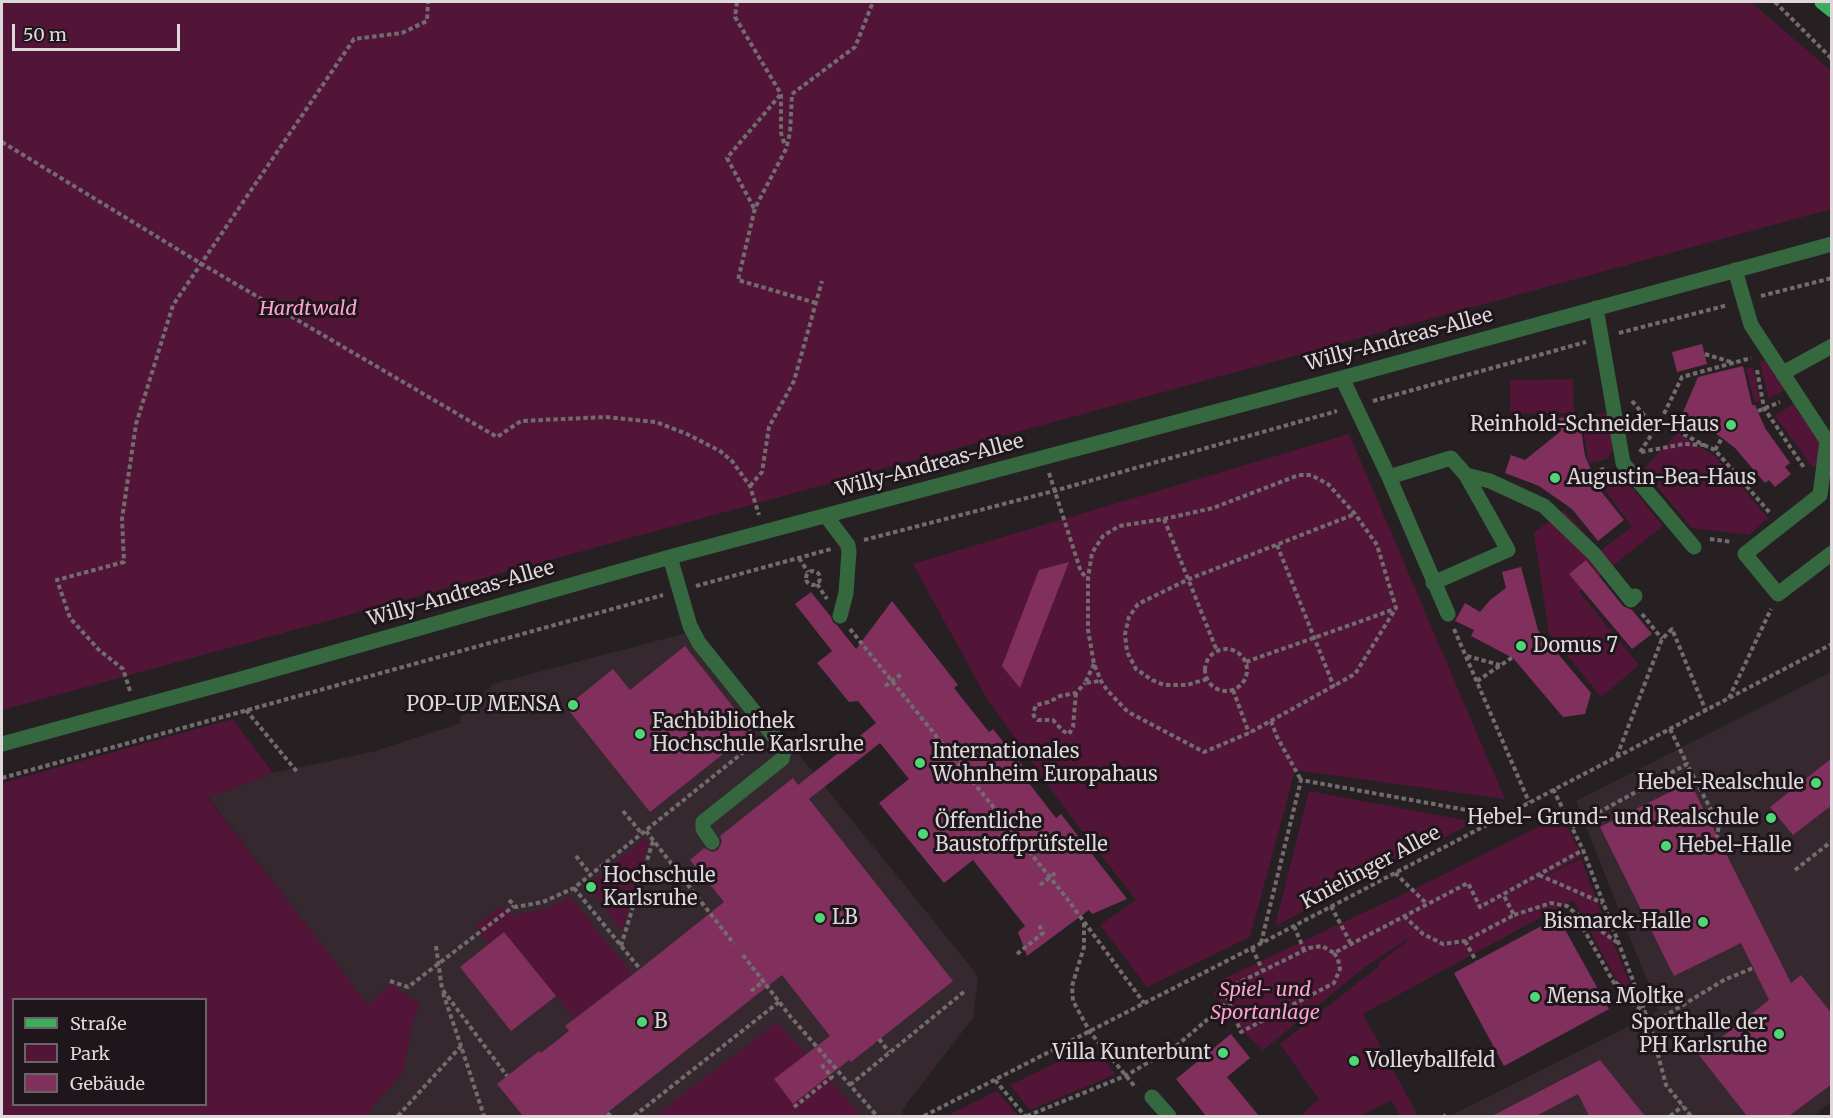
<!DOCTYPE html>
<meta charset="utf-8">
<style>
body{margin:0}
#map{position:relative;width:1833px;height:1118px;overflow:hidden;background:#272023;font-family:Merriweather,serif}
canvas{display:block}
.frame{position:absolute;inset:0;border:3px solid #ded8db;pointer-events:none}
.legend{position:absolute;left:12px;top:998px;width:195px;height:108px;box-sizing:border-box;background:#1e161a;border:2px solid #6b6467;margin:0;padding:8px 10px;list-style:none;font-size:18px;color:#ded8db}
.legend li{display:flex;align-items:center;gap:12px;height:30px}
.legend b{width:30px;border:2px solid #6b6467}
.scale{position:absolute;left:12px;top:24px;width:168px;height:27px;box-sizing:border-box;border:3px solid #ded8db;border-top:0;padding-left:8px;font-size:18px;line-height:21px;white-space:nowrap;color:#ded8db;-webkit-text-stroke:4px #1e161a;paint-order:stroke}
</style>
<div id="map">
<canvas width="1833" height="1118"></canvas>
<div class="frame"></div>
<ul class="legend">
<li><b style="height:8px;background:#3bad5b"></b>Straße</li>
<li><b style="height:16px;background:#521538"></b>Park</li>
<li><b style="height:16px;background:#812f5d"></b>Gebäude</li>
</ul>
<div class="scale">50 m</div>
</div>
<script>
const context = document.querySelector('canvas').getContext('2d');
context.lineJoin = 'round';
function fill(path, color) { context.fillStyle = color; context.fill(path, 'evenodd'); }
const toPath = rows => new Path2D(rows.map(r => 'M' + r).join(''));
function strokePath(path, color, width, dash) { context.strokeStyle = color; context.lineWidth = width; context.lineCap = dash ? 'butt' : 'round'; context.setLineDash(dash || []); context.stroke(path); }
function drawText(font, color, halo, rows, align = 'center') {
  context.font = font + ' Merriweather,serif'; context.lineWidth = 6; context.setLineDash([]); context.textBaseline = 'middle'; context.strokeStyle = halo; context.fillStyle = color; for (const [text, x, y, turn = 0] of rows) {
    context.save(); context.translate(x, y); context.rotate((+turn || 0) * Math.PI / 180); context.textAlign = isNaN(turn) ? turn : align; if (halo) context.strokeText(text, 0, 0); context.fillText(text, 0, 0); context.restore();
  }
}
fill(toPath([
 [698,630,978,976,973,1018,901,1111,905,1116,197,1116,368,1005,208,797,273,773,372,752,461,723,460,718,493,684],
 [1831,672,1831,1102,1814,1116,1450,1116,1659,1011,1576,801]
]), '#35292f');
fill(toPath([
 [2,2,1751,2,1831,71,1831,209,2,710],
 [1765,360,1785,389,1769,399,1760,363],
 [1753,367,1760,400,1755,403,1746,369],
 [1573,379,1574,413,1510,414,1510,380],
 [1793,404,1820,442,1821,462,1813,468,1775,416],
 [1608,413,1613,450,1607,459,1589,463,1581,418],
 [1677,433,1715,456,1768,518,1749,535,1692,528,1643,470],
 [1349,434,1505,799,1295,770,1250,937,1147,987,1100,925,1136,900,1074,821,986,697,913,564],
 [1621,474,1663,526,1579,592,1639,665,1601,697,1549,633,1534,533,1564,510,1600,551,1632,527,1602,486,1599,478],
 [233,719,273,773,208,798,368,1004,391,984,420,1003,411,1030,403,1073,365,1116,2,1116,2,783],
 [14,1000,206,1000,206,1104,14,1104],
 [1309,791,1474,822,1275,926],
 [1562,815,1582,856,1521,888,1581,859,1635,998,1629,1003,1573,900,1363,1014,1418,1116,1400,1116,1391,1100,1360,1116,1304,1116,1302,1114,1319,1099,1280,1044,1379,966,1378,964,1408,940,1407,939,1365,967,1263,1050,1239,1028,1214,993,1223,979,1433,880],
 [645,838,649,842,622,931,588,885],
 [571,897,632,974,574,1018,504,932,489,944,475,926,501,906,513,915,545,909],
 [777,1022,862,1116,655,1116],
 [1074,1054,1090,1055,1102,1058,1116,1074,1030,1110,1010,1085],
 [997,1091,1018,1116,946,1116]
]), '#521538');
fill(toPath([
 [1702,344,1707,364,1677,372,1672,352],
 [1743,366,1752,405,1755,405,1765,428,1790,463,1785,467,1791,474,1775,487,1769,480,1765,483,1735,448,1722,438,1711,430,1681,417,1698,377],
 [1579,415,1585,456,1600,490,1624,520,1598,541,1572,509,1539,486,1505,473,1511,455,1525,460,1561,431,1559,418],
 [1586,560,1623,606,1632,610,1652,634,1632,649,1569,574],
 [1069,562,1032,657,1020,688,1002,666,1039,570],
 [1521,567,1538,630,1591,693,1585,714,1563,717,1513,658,1471,636,1474,630,1455,621,1465,603,1480,612,1490,600,1506,588,1502,572],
 [811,592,831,617,833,622,837,625,856,649,892,601,958,685,954,688,989,732,993,729,1025,769,1021,773,1056,818,1061,814,1127,899,1092,914,1089,910,1027,956,1018,932,1025,926,973,860,944,883,879,803,909,779,880,743,809,799,953,981,851,1062,849,1060,793,1104,774,1079,830,1036,782,975,603,1116,523,1116,497,1084,539,1051,541,1053,569,1031,565,1026,640,969,724,902,690,860,704,848,712,852,718,850,722,842,720,836,793,778,798,785,876,723,858,701,849,702,817,663,832,651,795,604],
 [685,646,752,731,650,812,566,707,613,669,630,690],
 [1832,758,1832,805,1793,835,1770,807],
 [1690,782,1791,983,1801,975,1832,1014,1832,1084,1789,1116,1747,1116,1699,1055,1769,1000,1741,943,1674,976,1600,827],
 [1558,917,1609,1009,1504,1066,1454,973],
 [504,932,556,996,511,1031,460,967],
 [1231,1034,1250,1058,1227,1077,1259,1116,1206,1116,1176,1079],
 [1600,1060,1645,1116,1589,1116,1578,1094,1536,1116,1492,1116]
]), '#812f5d');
strokePath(toPath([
 [737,2,735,17,781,94,781,133,785,146],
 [1775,2,1832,59],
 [2,142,200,263,497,437,521,421,606,417,656,422,687,434,720,451,732,461,750,486,759,515],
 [754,208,727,158,780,95],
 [1761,296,1832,278],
 [816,303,738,280,755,208,786,149,790,133,792,94,855,47,873,2],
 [1619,333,1728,305],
 [1705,354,1734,363],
 [1757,370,1764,408,1805,469],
 [1373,401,1586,342],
 [1632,401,1644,415,1658,425],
 [1758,411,1780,402],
 [1704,445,1715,450,1770,513],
 [1715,450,1722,438],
 [1640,452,1660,422,1682,377,1751,358],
 [1641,452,1684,444,1704,445,1660,422],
 [1049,473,1081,572,1087,578],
 [1593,473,1606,468],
 [1299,475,1311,475,1328,484,1355,514,1377,545,1396,608,1355,674,1249,733,1204,752,1128,712,1107,690,1101,681,1094,664,1088,630,1088,578,1092,553,1103,536,1119,526,1164,519,1213,508,1299,475],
 [750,486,762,472,769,427,794,381,822,281],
 [1164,519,1217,651],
 [1710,539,1732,542],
 [864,540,1054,491,1337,411],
 [1277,545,1334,687],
 [799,558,808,572],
 '806 578a7 7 0 1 1 14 0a7 7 0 1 1-14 0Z',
 [817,584,827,599],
 [696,586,831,549],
 [1642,614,1662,639],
 [850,629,1065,896,1144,1003],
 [1454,629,1529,802],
 '1205 670a21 21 0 1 1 42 0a21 21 0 1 1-42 0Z',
 [1467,656,1500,665],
 [1246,662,1395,609],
 [1094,664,1085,683,1101,681],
 [1207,679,1187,685,1164,685,1152,680,1136,669,1127,652,1125,634,1129,617,1138,604,1189,579,1355,514],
 [1477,681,1513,657],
 [885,686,903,673],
 [1233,690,1249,733],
 [130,691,123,669,99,650,70,618,57,580,124,562,122,519,136,424,173,305,354,39,402,33,427,21,428,2],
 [1076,693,1073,727,1069,734,1063,731,1053,720,1038,720,1034,716,1033,713,1036,705,1049,702,1060,696,1076,693,1085,683],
 [1729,698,1771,609],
 [246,710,298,773],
 [1271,721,1277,737,1301,780],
 [1670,729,1687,764],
 [1617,756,1662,639,1672,629,1706,711],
 [2,778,663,595],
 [1553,789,1583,850,1650,1025,1666,1085,1691,1116],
 [623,811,642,834],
 [1572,827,1687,764,1719,825,1717,837],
 [646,831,734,944],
 [576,856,590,874],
 [1795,870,1832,841],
 [1395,873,1427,904],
 [1539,875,1603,903],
 [1040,885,1058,871],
 [574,888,640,969],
 [509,900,516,907,543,902,574,888,756,742],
 [1331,906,1351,944],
 [1577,914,1618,943],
 [1514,915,1551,903,1567,906,1574,912,1622,997,1644,1011],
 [1404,916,1423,934,1443,944,1465,941,1514,915,1503,894],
 [1084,923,1084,947,1072,986,1073,1001,1090,1032,1136,1088],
 [1294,926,1304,950],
 [1465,941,1476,961],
 [1261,943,1301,780,1500,816],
 [436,946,442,989,507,1076],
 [621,946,653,841],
 [1252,948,1263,971],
 [1334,953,1338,959,1340,969,1334,983,1241,1032,1224,990,1309,948,1322,946,1334,953,1468,883,1480,907,1583,850],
 [1017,954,1043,933,1038,923],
 [743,955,790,1016,877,1116],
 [390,981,408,987,514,906],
 [1615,982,1626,991,1634,1002],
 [751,991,764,981],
 [443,993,461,1046],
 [1650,1025,1724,980,1753,968],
 [879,1039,889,1052],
 [995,1080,1025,1116],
 [850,1085,965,991],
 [794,1107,832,1077,820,1063],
 [607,1113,611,1116],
 [1443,1115,1445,1116],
 [398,1116,461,1046,484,1116],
 [634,1116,779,1002],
 [924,1116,1252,948,1832,644],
 [1027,1116,1125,1076,1175,1047,1228,1002],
 [1670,1116,1683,1106]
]), '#726c6f', 4, [4.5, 3]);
strokePath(toPath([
 [1735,270,1751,325,1827,441,1820,495,1745,554,1778,594,1832,553],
 [1596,308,1623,463,1694,547],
 [1783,373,1832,346],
 [1342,378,1389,477,1448,614],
 [1466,475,1490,481,1544,506,1594,554,1631,600,1635,596],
 [1389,477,1451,458,1466,475,1508,550,1433,583],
 [826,516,848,545,849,552,846,593,840,616],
 [670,557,690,626,699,643,784,749,782,759,703,822,703,829,712,842],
 [2,744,237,680,670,557,1342,378,1832,244],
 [1152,1097,1169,1116]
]), '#366840', 15);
strokePath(toPath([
 [1822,2,1832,10]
]), '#3bad5b', 15);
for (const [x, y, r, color] of [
 [1731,425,6,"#50d674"],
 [1555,478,6,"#50d674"],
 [1521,646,6,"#50d674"],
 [573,705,6,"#50d674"],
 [640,734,6,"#50d674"],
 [920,763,6,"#50d674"],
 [1816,783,6,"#50d674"],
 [1771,818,6,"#50d674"],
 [923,834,6,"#50d674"],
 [1666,846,6,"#50d674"],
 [591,887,6,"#50d674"],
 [820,918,6,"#50d674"],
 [1703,922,6,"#50d674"],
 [1535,997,6,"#50d674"],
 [642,1022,6,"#50d674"],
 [1779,1034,6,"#50d674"],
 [1223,1053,6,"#50d674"],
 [1354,1061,6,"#50d674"]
]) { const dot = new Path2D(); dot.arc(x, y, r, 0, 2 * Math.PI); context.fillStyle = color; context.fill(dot); strokePath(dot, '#1e161a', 2); }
drawText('italic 20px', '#ffa1d0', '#1e161a', [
 ["Hardtwald",308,309],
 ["Spiel- und",1265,990],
 ["Sportanlage",1265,1013]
]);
drawText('20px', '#ded8db', '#1e161a', [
 ["Willy-Andreas-Allee",1399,340,-15],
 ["Willy-Andreas-Allee",930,466,-15],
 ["Willy-Andreas-Allee",461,594,-16],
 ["Knielinger Allee",1371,868,-28]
]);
drawText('20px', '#ded8db', '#1e161a', [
 ["Reinhold-Schneider-Haus",1719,425,"right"],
 ["Augustin-Bea-Haus",1567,478],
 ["Domus 7",1533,646],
 ["POP-UP MENSA",561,705,"right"],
 ["Fachbibliothek",652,722],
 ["Hochschule Karlsruhe",652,745],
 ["Internationales",932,752],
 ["Wohnheim Europahaus",932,775],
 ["Hebel-Realschule",1804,783,"right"],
 ["Hebel- Grund- und Realschule",1759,818,"right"],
 ["Öffentliche",935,822],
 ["Baustoffprüfstelle",935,845],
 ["Hebel-Halle",1678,846],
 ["Hochschule",603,876],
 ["Karlsruhe",603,899],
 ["LB",832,918],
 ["Bismarck-Halle",1691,922,"right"],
 ["Mensa Moltke",1547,997],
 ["B",654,1022],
 ["Sporthalle der",1767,1023,"right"],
 ["PH Karlsruhe",1767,1046,"right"],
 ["Villa Kunterbunt",1211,1053,"right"],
 ["Volleyballfeld",1366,1061]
], 'left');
</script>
